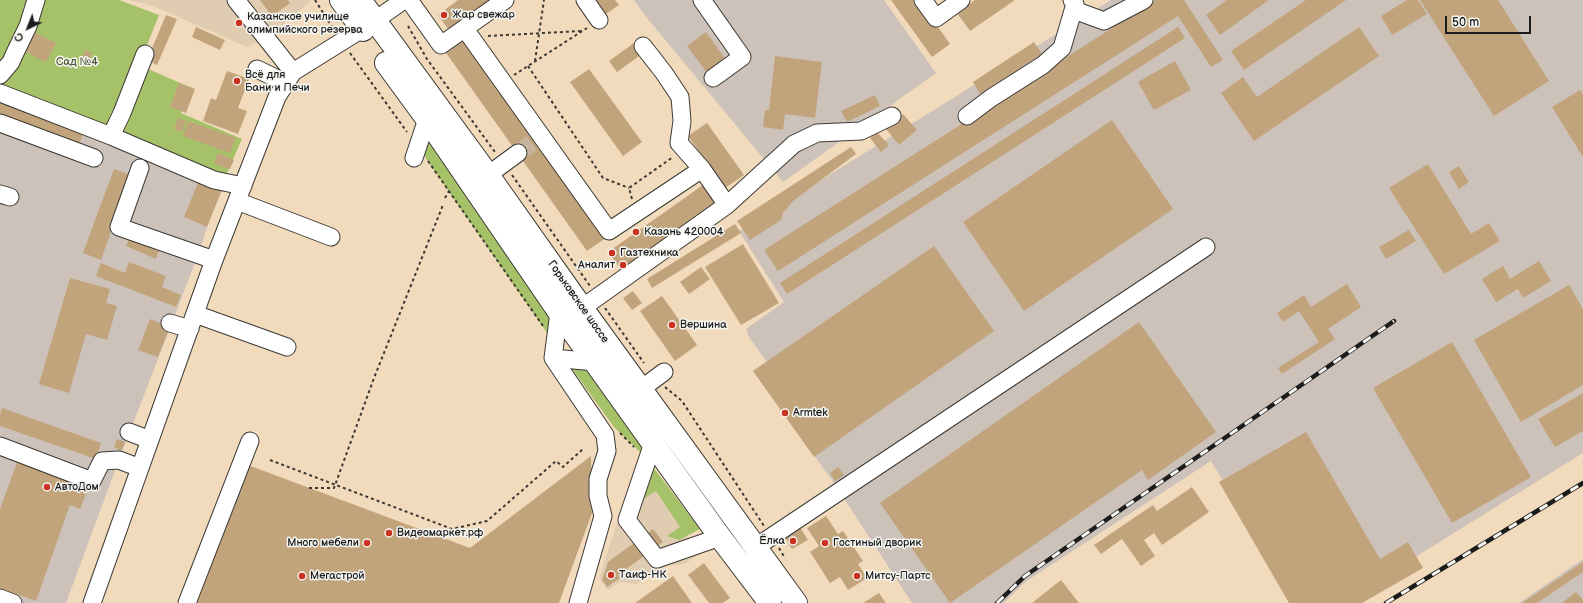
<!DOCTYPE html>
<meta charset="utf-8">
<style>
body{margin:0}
#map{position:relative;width:1583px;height:603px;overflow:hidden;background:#f2dbbd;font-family:"Balsamiq Sans",sans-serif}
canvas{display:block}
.north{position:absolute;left:8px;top:8px;width:40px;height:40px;-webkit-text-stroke:3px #f6f6f2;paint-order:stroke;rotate:223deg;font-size:11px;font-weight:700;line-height:16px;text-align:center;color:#1c1c1c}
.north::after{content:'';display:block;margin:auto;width:14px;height:18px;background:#1c1c1c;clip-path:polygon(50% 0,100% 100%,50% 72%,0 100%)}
.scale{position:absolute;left:1445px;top:16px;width:86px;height:18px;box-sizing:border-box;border:2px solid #1c1c1c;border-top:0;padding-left:5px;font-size:12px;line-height:14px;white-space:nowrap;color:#1c1c1c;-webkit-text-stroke:3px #f6f6f2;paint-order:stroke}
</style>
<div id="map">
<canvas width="1583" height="603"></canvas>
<div class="north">С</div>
<div class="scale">50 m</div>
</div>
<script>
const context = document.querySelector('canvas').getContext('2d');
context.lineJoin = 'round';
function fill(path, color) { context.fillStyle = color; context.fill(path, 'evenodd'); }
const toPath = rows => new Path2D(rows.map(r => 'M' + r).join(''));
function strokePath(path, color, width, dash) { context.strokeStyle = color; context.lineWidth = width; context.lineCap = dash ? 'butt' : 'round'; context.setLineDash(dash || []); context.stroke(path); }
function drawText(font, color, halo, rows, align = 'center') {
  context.font = font + ' "Balsamiq Sans",sans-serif'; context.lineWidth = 3; context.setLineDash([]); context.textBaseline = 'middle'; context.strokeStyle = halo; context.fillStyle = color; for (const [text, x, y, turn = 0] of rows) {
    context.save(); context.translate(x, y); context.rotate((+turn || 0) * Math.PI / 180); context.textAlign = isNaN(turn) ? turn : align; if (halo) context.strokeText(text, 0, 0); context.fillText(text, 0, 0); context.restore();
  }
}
fill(toPath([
 [128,0,311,0,311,1,266,39,247,47,153,6],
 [638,460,699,554,685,564,666,566,636,584,620,582,608,590,599,578]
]), '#e0ccb1');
fill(toPath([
 [634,0,884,0,936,73,783,182,647,18],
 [1111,0,1583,0,1583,453,1341,603,1295,603,1211,461,1025,582,1004,603,912,603,834,483,753,371,767,362,749,337,746,329,784,302,739,231],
 [0,98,219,191,198,255,119,460,66,603,0,603],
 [1583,559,1583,603,1519,603]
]), '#ccc2b9');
fill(toPath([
 [0,0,119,0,159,15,139,65,192,88,181,113,242,139,219,191,0,98],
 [430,135,554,317,550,337,422,153],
 [570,366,586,366,641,439,641,453,614,427],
 [653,467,700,529,679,540,667,536,680,527,656,491,643,499]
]), '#a6c269');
fill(toPath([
 [260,0,288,0,290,3,272,16],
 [458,0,497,0,451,33,438,15],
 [587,0,615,0,619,5,600,18],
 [891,0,919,0,950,44,932,57],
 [975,0,1015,0,970,31,957,13],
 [1156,0,1184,0,1223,60,1211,67,1178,16,778,271,764,250],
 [1227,0,1269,0,1220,35,1206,15],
 [1306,0,1346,0,1244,70,1231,51],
 [1407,0,1418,0,1427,14,1392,35,1381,16],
 [1420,0,1498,0,1549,81,1494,116],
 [166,15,177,19,157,65,147,60],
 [196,27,225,40,220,50,192,37],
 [1178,27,1185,38,787,294,780,283],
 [1359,27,1379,56,1254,141,1221,93,1243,77,1257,97],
 [34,32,56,43,46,62,24,51],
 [706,32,729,64,710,77,687,46],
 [462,37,606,238,587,251,444,50],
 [1034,42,1042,54,980,94,973,82],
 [634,43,642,54,617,72,609,61],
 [85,50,92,53,88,65,80,62],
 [775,56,822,62,815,118,785,114,783,130,763,127,765,110,769,110],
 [1175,61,1191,90,1154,110,1138,82],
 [589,69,642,142,623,156,570,82],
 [227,71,249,79,238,108,247,111,238,134,203,121,211,98,216,100],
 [179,83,195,89,186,113,170,107],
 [1580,90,1583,95,1583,157,1552,107],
 [875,95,880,106,847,122,841,111],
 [0,102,83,133,79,145,0,116],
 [903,114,917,130,899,145,886,129],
 [178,118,186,121,182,132,174,129],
 [1112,120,1173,209,1024,311,963,222],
 [188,121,236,138,230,153,183,136],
 [707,123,744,175,725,188,688,136],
 [877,132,889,145,881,152,870,138],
 [851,147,856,154,793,201,783,213,781,220,750,240,737,221],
 [218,153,234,160,230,169,214,163],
 [1428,164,1471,234,1489,223,1500,241,1444,274,1389,188],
 [1459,166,1469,182,1459,189,1449,172],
 [114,169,131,175,101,260,83,253],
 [199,180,222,190,207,227,184,217],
 [703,185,716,203,621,270,608,252],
 [735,224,741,233,652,288,647,279],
 [1409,230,1416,241,1386,259,1379,247],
 [131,235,160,248,156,259,126,246],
 [743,244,779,303,741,325,705,267],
 [934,246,994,331,814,457,753,371],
 [1539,261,1551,281,1523,298,1518,289,1496,302,1482,279,1503,266,1510,279],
 [129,262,166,276,162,287,181,295,176,307,96,276,101,263,125,273],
 [701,267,710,279,689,294,680,282],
 [70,278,110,289,106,303,117,306,107,340,86,334,69,393,39,384],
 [1347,284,1361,307,1328,329,1335,339,1282,374,1278,368,1319,342,1299,311,1283,322,1277,313,1304,295,1311,307],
 [1569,285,1583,309,1583,385,1521,422,1474,340],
 [633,291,642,303,632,310,623,298],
 [662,296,697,345,675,361,640,311],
 [150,319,170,327,158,357,138,350],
 [1139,322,1216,432,1148,480,1142,470,950,603,880,503],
 [1452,342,1531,477,1452,523,1373,388],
 [1583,393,1583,431,1555,447,1538,419],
 [2,408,101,443,96,459,0,426,0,415],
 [1306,432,1380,559,1408,542,1423,568,1362,603,1289,603,1219,482],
 [117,439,125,442,121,451,114,447],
 [591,456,592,513,559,603,197,603,248,465,470,548],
 [18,460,89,486,80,509,70,505,36,601,0,588,0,509],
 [838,467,844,475,835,481,830,473],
 [1192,487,1209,512,1162,545,1154,533,1144,540,1155,556,1141,566,1122,539,1101,554,1094,545,1153,505,1157,511],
 [826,516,838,534,843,531,863,561,858,564,867,578,848,590,840,577,830,583,810,552,819,546,807,528],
 [800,527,808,540,792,549,784,536],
 [653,529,663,542,618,575,620,578,607,587,602,580,608,562],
 [1583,562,1583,572,1537,603,1522,603],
 [704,563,730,598,723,603,709,603,688,575],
 [673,576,692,603,635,603],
 [1061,580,1079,603,1032,603],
 [1576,592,1583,600,1583,603,1562,603],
 [879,593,886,603,863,603]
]), '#c2a47c');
strokePath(toPath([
 [518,153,536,140]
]), '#c7b59d', 17, [17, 8]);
const minor = toPath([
 [236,0,293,72],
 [409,0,441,45,505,0],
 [585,0,599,20],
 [702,0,742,57,713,78],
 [923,0,936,18,961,0],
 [1074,10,1104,21,1144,0],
 [374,21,404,0],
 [465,29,609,231,702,169,727,205],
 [643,46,664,73,680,97,682,121,679,143,702,169],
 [257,69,286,83],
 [0,75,11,62,14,55,28,26,36,0],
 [0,93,111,136,214,180,243,186],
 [967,116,991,98,1043,65,1062,48,1075,4,1072,0],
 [0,123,94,158],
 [111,136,122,113,145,54],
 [414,158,427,119],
 [140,168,119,227,214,260],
 [488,175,518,153],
 [0,194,10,197],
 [237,201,331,237],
 [582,308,727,205,794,144,817,133,861,131,892,116],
 [559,312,553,358,605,435,607,451,598,479,598,496,603,516,578,603],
 [195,314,287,347],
 [170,323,190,329],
 [553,358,595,362],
 [641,389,664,372],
 [129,432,150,440],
 [653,443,627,520,657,559,720,537],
 [0,446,92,481,102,461,119,460,140,468],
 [756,547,1206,247],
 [0,598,13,603],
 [92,603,214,260,277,97,293,72,362,29],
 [187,603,250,441]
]);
const major = toPath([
 [341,0,363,30],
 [360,0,488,175,582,308,796,603],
 [386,63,427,119,559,312,720,537,770,603]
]);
strokePath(minor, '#3c3934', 19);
strokePath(major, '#3c3934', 24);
strokePath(toPath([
 [315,0,334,30],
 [408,26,427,59,495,152],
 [488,36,581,31],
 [350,53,407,132],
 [535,61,544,0],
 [528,66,603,178,629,188],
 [514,75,587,28],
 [428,161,543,326],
 [512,175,590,286],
 [445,198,449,191],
 [632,199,629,188,673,157],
 [605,308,644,363],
 [665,387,682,401,764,526],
 [620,433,634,447],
 [270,460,452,529,487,521,556,461,563,467,584,448],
 [309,488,334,488,374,378,443,205],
 [779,548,785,558]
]), '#3c3934', 2, [3, 3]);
strokePath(minor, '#fff', 17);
strokePath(major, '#fff', 22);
const rail = toPath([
 [997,603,1025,576,1394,321],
 [1386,603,1583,483]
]);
strokePath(rail, '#1c1c1c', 4.5);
strokePath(rail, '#f6f6f2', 3, [9]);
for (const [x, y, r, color] of [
 [444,15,4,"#c8321e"],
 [239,23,4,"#c8321e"],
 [237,81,4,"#c8321e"],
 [636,232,4,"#c8321e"],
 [612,253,4,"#c8321e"],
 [623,265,4,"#c8321e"],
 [672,325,4,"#c8321e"],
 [785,413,4,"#c8321e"],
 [47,487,4,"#c8321e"],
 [389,533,4,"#c8321e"],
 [793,541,4,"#c8321e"],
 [367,543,4,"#c8321e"],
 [825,543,4,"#c8321e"],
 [611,575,4,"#c8321e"],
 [302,576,4,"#c8321e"],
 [857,576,4,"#c8321e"]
]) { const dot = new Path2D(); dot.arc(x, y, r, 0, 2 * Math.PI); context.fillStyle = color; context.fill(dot); strokePath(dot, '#f6f6f2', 1.5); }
drawText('11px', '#1c1c1c', '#f6f6f2', [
 ["Жар свежар",452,15],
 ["Казанское училище",247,17],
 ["олимпийского резерва",247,30],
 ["Всё для",245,75],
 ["Бани и Печи",245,88],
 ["Казань 420004",644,232],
 ["Газтехника",620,253],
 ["Аналит",615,265,"right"],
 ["Вершина",680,325],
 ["Armtek",793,413],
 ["АвтоДом",55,487],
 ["Видеомаркет.рф",397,533],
 ["Ёлка",785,541,"right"],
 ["Много мебели",359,543,"right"],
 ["Гостиный дворик",833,543],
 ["Таиф-НК",619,575],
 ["Мегастрой",310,576],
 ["Митсу-Партс",865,576]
], 'left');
drawText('11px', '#4c5637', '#f6f6f2', [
 ["Сад №4",77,62]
]);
drawText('11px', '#1c1c1c', '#f6f6f2', [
 ["Горьковское шоссе",578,302,55]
]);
</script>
